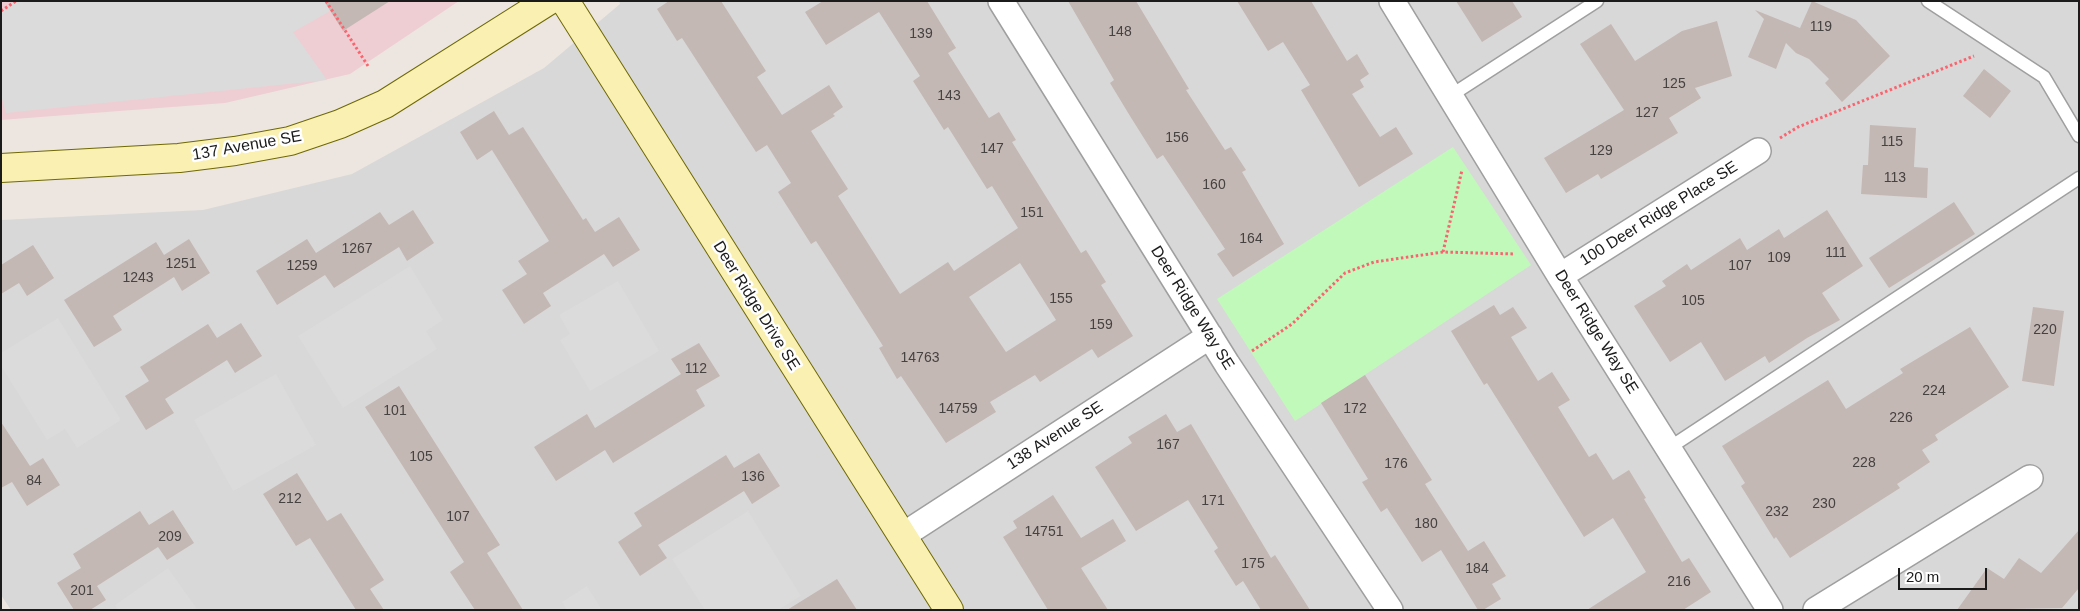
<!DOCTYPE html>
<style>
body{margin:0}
#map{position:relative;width:2080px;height:611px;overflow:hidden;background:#ede6e0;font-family:Arial,sans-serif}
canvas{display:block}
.frame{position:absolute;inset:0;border:2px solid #1b1b1b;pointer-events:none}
.scale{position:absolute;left:1898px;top:568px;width:89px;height:22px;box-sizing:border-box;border:2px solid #1b1b1b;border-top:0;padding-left:6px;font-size:15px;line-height:18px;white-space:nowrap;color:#1b1b1b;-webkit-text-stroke:4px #fff;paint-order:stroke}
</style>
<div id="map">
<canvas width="2080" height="611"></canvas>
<div class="frame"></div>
<div class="scale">20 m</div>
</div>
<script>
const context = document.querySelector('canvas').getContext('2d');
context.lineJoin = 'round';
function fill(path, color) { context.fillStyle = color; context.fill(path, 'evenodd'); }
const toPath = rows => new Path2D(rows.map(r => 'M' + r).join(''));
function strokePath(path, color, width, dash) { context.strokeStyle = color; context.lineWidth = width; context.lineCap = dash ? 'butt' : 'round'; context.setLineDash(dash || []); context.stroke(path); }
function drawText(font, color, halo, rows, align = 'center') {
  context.font = font + ' Arial,sans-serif'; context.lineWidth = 5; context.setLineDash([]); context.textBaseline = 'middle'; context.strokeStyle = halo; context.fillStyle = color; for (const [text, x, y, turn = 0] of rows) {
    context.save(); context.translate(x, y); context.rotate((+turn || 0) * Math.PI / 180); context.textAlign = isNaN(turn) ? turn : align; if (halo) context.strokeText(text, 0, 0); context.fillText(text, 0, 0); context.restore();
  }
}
fill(toPath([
 [619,1,2079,1,2079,610,11,610,1,595,1,220,203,210,352,174,544,68,620,4]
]), '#d9d8d8');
fill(toPath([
 [1,1,459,1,350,74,225,103,1,120]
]), '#eeced3');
fill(toPath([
 [1453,147,1531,265,1295,421,1217,299]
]), '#c1f9bb');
fill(toPath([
 [16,1,326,1,332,10,293,32,327,80,6,113,1,95,1,11],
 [410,266,443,320,426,331,437,349,343,408,298,336],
 [618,281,659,351,590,391,560,340,570,334,559,315],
 [58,318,121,420,77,448,65,429,47,440,1,366,1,353],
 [276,374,316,445,233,491,194,420],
 [748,511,801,596,778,610,705,610,672,559],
 [168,568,198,610,118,610,115,605],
 [587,586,602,610,567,610,562,602]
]), '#dbdbdb');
fill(toPath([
 [324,1,390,1,343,31],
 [669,1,721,1,766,71,757,77,782,115,829,85,843,107,833,114,835,116,811,131,848,189,838,196,900,294,948,262,954,271,1018,228,992,186,987,189,948,127,944,130,913,81,920,76,879,12,826,45,805,12,823,1,927,1,956,48,948,53,989,118,999,112,1016,140,1012,142,1081,253,1086,250,1106,282,1101,285,1133,336,1098,358,1092,349,1040,382,1035,375,990,402,996,412,946,443,901,376,897,379,879,348,883,346,836,272,816,241,811,244,778,192,791,183,767,145,756,152,682,38,677,41,657,9],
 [1020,263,1056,320,1006,352,969,297],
 [1068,1,1136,1,1189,89,1186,90,1225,150,1231,147,1246,170,1242,172,1284,244,1233,277,1217,254,1225,249,1163,155,1157,159,1130,116,1110,83,1114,80],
 [1237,1,1311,1,1347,61,1357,54,1369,74,1360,80,1364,87,1352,94,1380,137,1396,127,1413,154,1359,187,1301,90,1310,85,1283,42,1268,51],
 [1456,1,1512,1,1522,17,1482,42],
 [1812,1,1856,20,1890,56,1842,102,1825,83,1829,79,1809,59,1796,53,1786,43,1776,69,1748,57,1764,19,1755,10,1800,28],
 [1717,21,1732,76,1695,88,1701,98,1669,118,1678,133,1601,179,1598,174,1566,193,1544,158,1624,110,1580,44,1611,24,1635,61,1682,31],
 [1984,69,2011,91,1990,118,1963,96],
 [494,111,509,135,523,127,583,220,586,218,595,232,619,217,640,250,613,267,604,254,543,293,551,306,524,324,502,290,527,274,518,261,549,241,492,150,477,160,460,132],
 [1870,125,1916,128,1914,167,1928,168,1927,198,1861,194,1863,165,1868,165],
 [1954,202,1975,234,1889,288,1869,258],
 [413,210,434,243,407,261,399,247,334,288,325,275,277,305,256,271,307,239,316,253,380,212,389,225],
 [1827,210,1863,266,1822,293,1840,320,1807,338,1769,363,1765,356,1725,381,1701,342,1670,362,1634,306,1666,286,1662,281,1687,264,1691,270,1740,238,1747,250,1779,229,1784,238],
 [189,239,210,273,182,291,174,277,113,316,122,330,94,347,64,300,156,242,164,255],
 [33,245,54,278,27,296,19,283,1,294,1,265],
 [1494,305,1500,315,1513,307,1527,328,1511,337,1538,381,1552,372,1570,400,1558,407,1589,457,1596,453,1613,480,1629,470,1646,498,1644,499,1682,562,1689,558,1711,592,1683,610,1587,610,1646,572,1613,518,1584,537,1487,383,1484,385,1451,331],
 [2033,307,2064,311,2054,386,2022,381],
 [241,323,262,356,235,373,227,360,165,399,174,413,146,430,125,396,149,381,140,367,208,324,217,338],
 [1970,327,2009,387,1935,435,1938,440,1922,450,1930,462,1897,484,1900,488,1790,558,1776,537,1774,539,1741,486,1745,483,1722,446,1828,380,1846,409,1903,373,1900,369],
 [699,343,720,376,696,390,705,406,613,463,605,450,556,481,534,447,587,414,595,428,681,374,671,359],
 [1365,375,1432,480,1425,484,1468,551,1484,541,1506,576,1492,584,1501,599,1483,610,1478,610,1441,550,1422,562,1387,508,1381,512,1362,482,1368,479,1321,403],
 [399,386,500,545,487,553,523,610,475,610,450,572,464,562,365,407],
 [1166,414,1177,432,1191,424,1271,558,1275,555,1310,610,1261,610,1243,581,1236,586,1214,551,1218,548,1188,500,1136,531,1095,467,1132,443,1128,437],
 [1,422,30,466,43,458,60,485,27,506,12,482,1,488],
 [759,453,780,486,752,504,744,491,658,545,667,558,640,576,618,542,642,526,634,513,726,455,734,468],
 [297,473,327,521,341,513,384,580,370,589,384,610,356,610,310,538,296,546,263,494],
 [1053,495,1081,538,1113,519,1126,541,1081,568,1108,610,1048,610,1003,537,1017,528,1013,521],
 [173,510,194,543,167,560,158,547,97,586,106,600,90,610,74,610,57,583,81,568,73,554,140,511,149,525],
 [2079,530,2079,588,2062,608,1957,610,1987,568,2004,579,2019,558,2041,573],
 [837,579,857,610,787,610]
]), '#c4b8b4');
const lane = toPath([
 [1928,1,2044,77,2079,136],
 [1450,96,1597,1],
 [1669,448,2079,178]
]);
const street = toPath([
 [1001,1,1227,364,1390,610],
 [1392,1,1560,276,1770,610],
 [1560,276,1758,151],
 [902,536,1210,336],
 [1816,610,2030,478]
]);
const secondary = toPath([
 [565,1,949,610],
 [1,168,179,158,235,151,290,141,340,124,385,104,548,1]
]);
strokePath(lane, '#9f9f9f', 15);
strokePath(street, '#9f9f9f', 28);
strokePath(secondary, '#6f6804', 30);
strokePath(toPath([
 [326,1,368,66],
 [1,11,16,1],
 [1780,138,1798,127,1974,56],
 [1443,252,1462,170],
 [1252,351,1292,324,1345,273,1374,262,1443,252,1515,254]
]), '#fa646f', 3, [2.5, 2.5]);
strokePath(lane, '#fff', 12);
strokePath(street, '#fff', 25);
strokePath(secondary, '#f9f0b2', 28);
drawText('14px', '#454241', null, [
 ["119",1821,27],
 ["148",1120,32],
 ["139",921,34],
 ["125",1674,84],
 ["143",949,96],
 ["127",1647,113],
 ["156",1177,138],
 ["115",1892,142],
 ["147",992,149],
 ["129",1601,151],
 ["113",1895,178],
 ["160",1214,185],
 ["151",1032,213],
 ["164",1251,239],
 ["1267",357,249],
 ["111",1836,253],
 ["109",1779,258],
 ["1251",181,264],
 ["1259",302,266],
 ["107",1740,266],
 ["1243",138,278],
 ["155",1061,299],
 ["105",1693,301],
 ["159",1101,325],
 ["220",2045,330],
 ["14763",920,358],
 ["112",696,369],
 ["224",1934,391],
 ["14759",958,409],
 ["172",1355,409],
 ["101",395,411],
 ["226",1901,418],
 ["167",1168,445],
 ["105",421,457],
 ["228",1864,463],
 ["176",1396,464],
 ["136",753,477],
 ["84",34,481],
 ["212",290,499],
 ["171",1213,501],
 ["230",1824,504],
 ["232",1777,512],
 ["107",458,517],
 ["180",1426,524],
 ["14751",1044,532],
 ["209",170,537],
 ["175",1253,564],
 ["184",1477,569],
 ["216",1679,582],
 ["201",82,591]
]);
drawText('16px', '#1b1b1b', '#fff', [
 ["137 Avenue SE",247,146,-10],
 ["100 Deer Ridge Place SE",1659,214,-32],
 ["Deer Ridge Drive SE",756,306,58],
 ["Deer Ridge Way SE",1192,308,58],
 ["Deer Ridge Way SE",1596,332,58],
 ["138 Avenue SE",1055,436,-33]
]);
</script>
